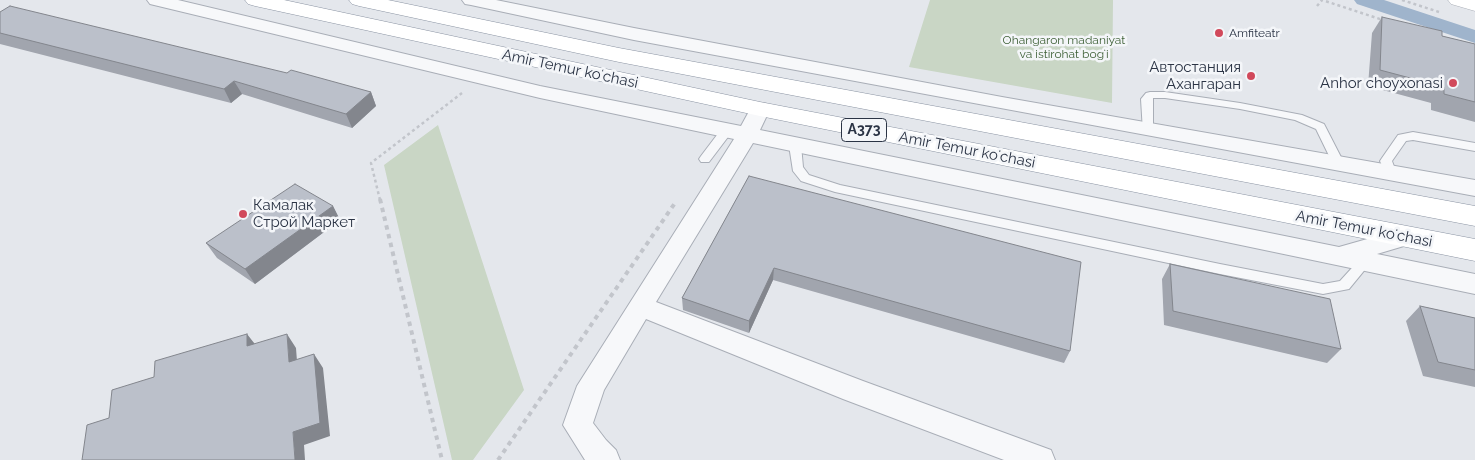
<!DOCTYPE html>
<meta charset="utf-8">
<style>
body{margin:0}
canvas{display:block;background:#e4e7ec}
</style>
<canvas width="1475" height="460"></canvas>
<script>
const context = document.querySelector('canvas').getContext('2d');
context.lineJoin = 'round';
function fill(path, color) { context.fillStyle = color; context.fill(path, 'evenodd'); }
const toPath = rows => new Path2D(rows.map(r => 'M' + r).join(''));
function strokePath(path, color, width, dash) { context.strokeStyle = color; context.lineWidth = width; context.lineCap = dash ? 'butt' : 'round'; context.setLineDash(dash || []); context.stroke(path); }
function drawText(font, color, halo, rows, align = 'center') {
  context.font = font + ' Raleway,sans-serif'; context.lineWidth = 5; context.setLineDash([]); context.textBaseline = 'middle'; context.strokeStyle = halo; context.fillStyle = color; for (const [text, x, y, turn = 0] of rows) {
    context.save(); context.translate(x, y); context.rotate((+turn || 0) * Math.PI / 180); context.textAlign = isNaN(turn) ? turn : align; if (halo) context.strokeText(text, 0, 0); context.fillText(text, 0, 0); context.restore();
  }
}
fill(toPath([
 [930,0,1113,0,1112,103,909,67],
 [438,125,524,390,473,460,452,460,384,165]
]), '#c9d6c5');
fill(toPath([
 [1354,0,1384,0,1475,30,1475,43,1357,4,1354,0]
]), '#9fb4cc');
const service = toPath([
 [1150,92,1165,92,1240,103,1302,115,1324,124,1344,163,1338,167,1334,166,1316,129,1295,120,1240,109,1165,98,1153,98,1153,129,1151,132,1143,132,1141,99,1146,93,1150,92],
 [727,126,733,130,731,133,709,162,701,162,699,159,701,156,723,127,727,126],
 [1413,132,1475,143,1475,151,1413,140,1406,141,1392,161,1396,172,1394,175,1386,175,1380,161,1382,158,1398,135,1413,132],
 [795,141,801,145,803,167,809,175,840,185,1220,264,1323,284,1340,281,1361,258,1371,258,1372,261,1349,289,1323,294,1220,274,835,192,801,181,793,171,789,145,795,141]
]);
const minor = toPath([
 [147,0,178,0,540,86,741,126,753,104,760,103,767,104,770,109,760,130,1339,247,1406,228,1414,231,1418,237,1414,243,1377,254,1475,274,1475,294,753,143,656,302,863,381,1051,450,1055,460,1004,460,843,399,646,319,604,390,593,423,606,440,616,450,620,460,585,460,563,425,577,386,734,139,540,98,150,4,147,0],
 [462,0,496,0,634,28,1002,97,1475,180,1475,196,634,40,471,5,465,4,462,0]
]);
const secondary = toPath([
 [1448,0,1475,0,1475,11,1451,4,1448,0]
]);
const trunk = toPath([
 [245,0,284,0,760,102,1475,239,1475,261,760,116,255,6,248,4,245,0],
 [349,0,388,0,619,48,1475,206,1475,226,619,62,359,6,352,4,349,0]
]);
strokePath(service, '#a9aeb7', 2);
strokePath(minor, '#a9aeb7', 2);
strokePath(secondary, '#a9aeb7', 1);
strokePath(trunk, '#8b94a3', 1);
strokePath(toPath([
 [1402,0,1439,12],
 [1317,6,1322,0,1383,20],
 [380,200,371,163,462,93]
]), '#c2c5cb', 2.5, [3, 3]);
strokePath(toPath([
 [380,199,442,460],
 [498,460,675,203]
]), '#c2c5cb', 4, [4.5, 4.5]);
fill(service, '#f7f8fa');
fill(minor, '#f7f8fa');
fill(secondary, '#fff');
fill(trunk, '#fff');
fill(toPath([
 [0,12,371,92,376,106,352,128,242,94,231,103,0,44],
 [1382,17,1442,36,1475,44,1475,122,1431,110,1431,103,1368,86,1372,33],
 [749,176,1070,351,1064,363,773,280,749,333,683,310,682,298],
 [333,206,340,220,255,284,217,258,206,243],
 [1170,264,1341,349,1327,363,1164,325,1162,279],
 [1420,306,1475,318,1475,387,1423,376,1406,321]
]), '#a1a5ae');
fill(toPath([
 [234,81,242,94,231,103,224,89],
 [371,92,376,106,352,128,346,114],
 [333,206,340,220,255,284,245,269],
 [774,268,773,280,749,333,749,321],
 [247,334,258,348,247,346],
 [287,334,296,348,298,375,289,362],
 [314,354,323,368,330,436,304,445,305,460,295,460,293,432]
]), '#83868d');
const building = toPath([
 [10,6,287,73,291,70,371,92,346,114,234,81,224,89,0,33,0,12,10,6],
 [1382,17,1442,31,1442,36,1475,44,1475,102,1444,94,1444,87,1380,70,1382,17],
 [749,176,1081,262,1070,351,774,268,749,321,682,298,749,176],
 [295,184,333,206,245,269,206,243,295,184],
 [1170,264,1330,299,1341,349,1173,311,1170,264],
 [1420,306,1475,318,1475,370,1438,362,1420,306],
 [247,334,247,346,287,334,289,362,314,354,320,423,293,432,295,460,82,460,87,425,109,418,112,390,154,377,155,361,247,334]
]);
fill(building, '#bbc0ca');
strokePath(building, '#83868d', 1);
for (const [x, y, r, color] of [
 [1219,33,5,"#d1495b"],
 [1251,76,5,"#d1495b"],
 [1453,83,5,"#d1495b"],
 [243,214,5,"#d1495b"]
]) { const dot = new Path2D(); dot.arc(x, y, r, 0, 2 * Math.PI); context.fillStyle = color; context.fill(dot); strokePath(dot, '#f4f6f9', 2); }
drawText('12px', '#2b3445', '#f4f6f9', [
 ["Amfiteatr",1229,33]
], 'left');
drawText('12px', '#3f6138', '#f4f6f9', [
 ["Ohangaron madaniyat",1064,40],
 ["va istirohat bogʻi",1064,54]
]);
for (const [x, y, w] of [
 [864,130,45]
]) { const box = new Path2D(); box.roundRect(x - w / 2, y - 11.5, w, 23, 4); context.fillStyle = '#f4f6f9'; context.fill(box); strokePath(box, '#2b3445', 1); }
drawText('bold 14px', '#2b3445', null, [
 ["A373",864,130]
]);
drawText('15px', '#2b3445', '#f4f6f9', [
 ["Автостанция",1241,67],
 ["Ахангаран",1241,84],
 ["Anhor choyxonasi",1443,83],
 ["Камалак",253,205,"left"],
 ["Строй Маркет",253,222,"left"]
], 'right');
drawText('15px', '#2b3445', '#f4f6f9', [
 ["Amir Temur koʻchasi",570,69,12],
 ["Amir Temur koʻchasi",967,150,11],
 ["Amir Temur koʻchasi",1364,229,11]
]);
</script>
